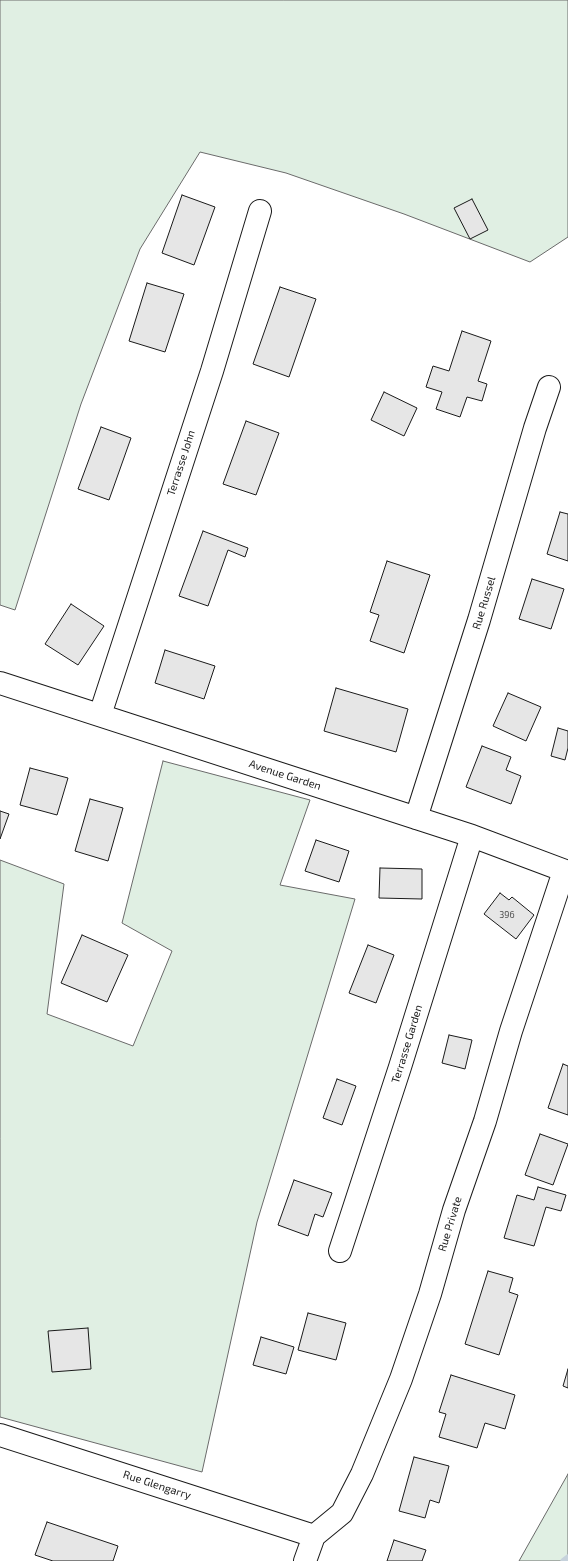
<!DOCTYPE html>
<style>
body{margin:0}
canvas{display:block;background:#fff}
</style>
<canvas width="568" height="1561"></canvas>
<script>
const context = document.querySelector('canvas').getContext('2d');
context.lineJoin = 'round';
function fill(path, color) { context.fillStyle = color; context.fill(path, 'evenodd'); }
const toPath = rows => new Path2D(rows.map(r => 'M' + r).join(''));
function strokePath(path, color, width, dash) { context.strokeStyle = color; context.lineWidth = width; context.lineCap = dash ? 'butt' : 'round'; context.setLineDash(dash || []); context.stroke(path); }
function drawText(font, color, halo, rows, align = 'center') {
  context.font = font + ' "Exo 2",sans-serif'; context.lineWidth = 3; context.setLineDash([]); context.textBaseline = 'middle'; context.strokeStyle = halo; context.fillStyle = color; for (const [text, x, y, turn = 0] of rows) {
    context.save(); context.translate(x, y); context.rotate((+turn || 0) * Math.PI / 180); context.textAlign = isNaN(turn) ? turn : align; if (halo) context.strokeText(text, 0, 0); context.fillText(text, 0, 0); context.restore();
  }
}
const green = toPath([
 [0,0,568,0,568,237,530,262,404,214,286,173,200,152,140,249,81,404,15,610,0,605,0,0],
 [163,761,310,800,280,885,355,899,257,1222,202,1472,0,1417,0,860,64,884,47,1014,133,1046,172,951,122,923,163,761],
 [568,1474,568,1561,519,1561,568,1474]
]);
fill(green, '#e0efe3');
strokePath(green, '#6a6a6a', 1);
strokePath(toPath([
 [564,1561,568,1558]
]), '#c6d2dc', 7);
const building = toPath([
 [182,195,215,207,194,265,162,253,182,195],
 [472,199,488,230,470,239,454,208,472,199],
 [147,283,184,294,165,352,129,341,147,283],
 [280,287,316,299,289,377,253,364,280,287],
 [462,331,491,341,478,381,487,384,482,401,467,397,460,417,436,409,442,392,426,387,433,366,449,371,462,331],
 [384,392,417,408,404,436,371,420,384,392],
 [246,421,279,433,256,495,223,484,246,421],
 [101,427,131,438,109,500,78,489,101,427],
 [560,512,568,514,568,561,547,554,560,512],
 [203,531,248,548,245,557,228,550,208,606,179,596,203,531],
 [387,561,430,575,404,653,370,641,379,615,370,612,387,561],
 [532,579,564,589,551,629,519,619,532,579],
 [71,604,104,626,78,665,45,644,71,604],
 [165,650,215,666,204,699,155,683,165,650],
 [336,688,408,709,396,752,324,731,336,688],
 [508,693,541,707,526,741,493,726,508,693],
 [558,728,568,731,568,748,565,760,551,756,558,728],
 [482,746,511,757,506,770,521,776,511,804,466,787,482,746],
 [30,768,68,778,57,815,20,805,30,768],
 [90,799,123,808,108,861,75,851,90,799],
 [0,811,9,814,0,839,0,811],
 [316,840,349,851,339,882,305,871,316,840],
 [380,868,422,869,422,899,379,898,380,868],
 [500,893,509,900,512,897,534,915,516,939,484,914,500,893],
 [82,935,128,955,107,1002,61,983,82,935],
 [368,945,394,955,376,1003,349,993,368,945],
 [449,1035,472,1040,465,1069,442,1063,449,1035],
 [563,1064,568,1066,568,1115,548,1108,563,1064],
 [337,1079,356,1086,342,1125,323,1118,337,1079],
 [540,1134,568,1144,553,1185,525,1175,540,1134],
 [294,1180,332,1193,323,1217,315,1214,308,1236,278,1225,294,1180],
 [538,1187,566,1195,561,1211,546,1207,534,1246,504,1238,517,1195,534,1200,538,1187],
 [488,1271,513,1278,509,1292,518,1295,499,1355,465,1344,488,1271],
 [308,1313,346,1323,336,1360,298,1350,308,1313],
 [88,1328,91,1369,52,1372,48,1331,88,1328],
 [261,1337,294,1347,286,1374,253,1365,261,1337],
 [568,1369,568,1388,563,1386,568,1369],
 [451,1375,515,1395,505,1429,485,1423,477,1448,439,1437,446,1414,439,1412,451,1375],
 [414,1457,449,1466,439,1503,430,1500,425,1518,399,1511,414,1457],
 [47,1522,118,1546,113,1561,53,1561,35,1555,47,1522],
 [394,1540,426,1550,422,1561,387,1561,394,1540]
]);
fill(building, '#e6e6e6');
strokePath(building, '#1a1a1a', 1);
const minor = toPath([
 [0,683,472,836,568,872],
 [100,715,212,371,260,211],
 [416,818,479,620,535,428,549,387],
 [340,1251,400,1067,472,836],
 [0,1435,314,1536],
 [305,1561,314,1536,342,1513,362,1474,401,1379,430,1294,454,1210,485,1121,511,1031,564,871]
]);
strokePath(minor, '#1a1a1a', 24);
strokePath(minor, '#fff', 22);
drawText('9px', '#4d4d4d', null, [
 ["396",507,915]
]);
drawText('11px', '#1a1a1a', '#fff', [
 ["Terrasse John",181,463,-72],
 ["Rue Russel",484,603,-73],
 ["Avenue Garden",285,775,18],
 ["Terrasse Garden",407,1044,-73],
 ["Rue Private",450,1224,-73],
 ["Rue Glengarry",157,1485,18]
]);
</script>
